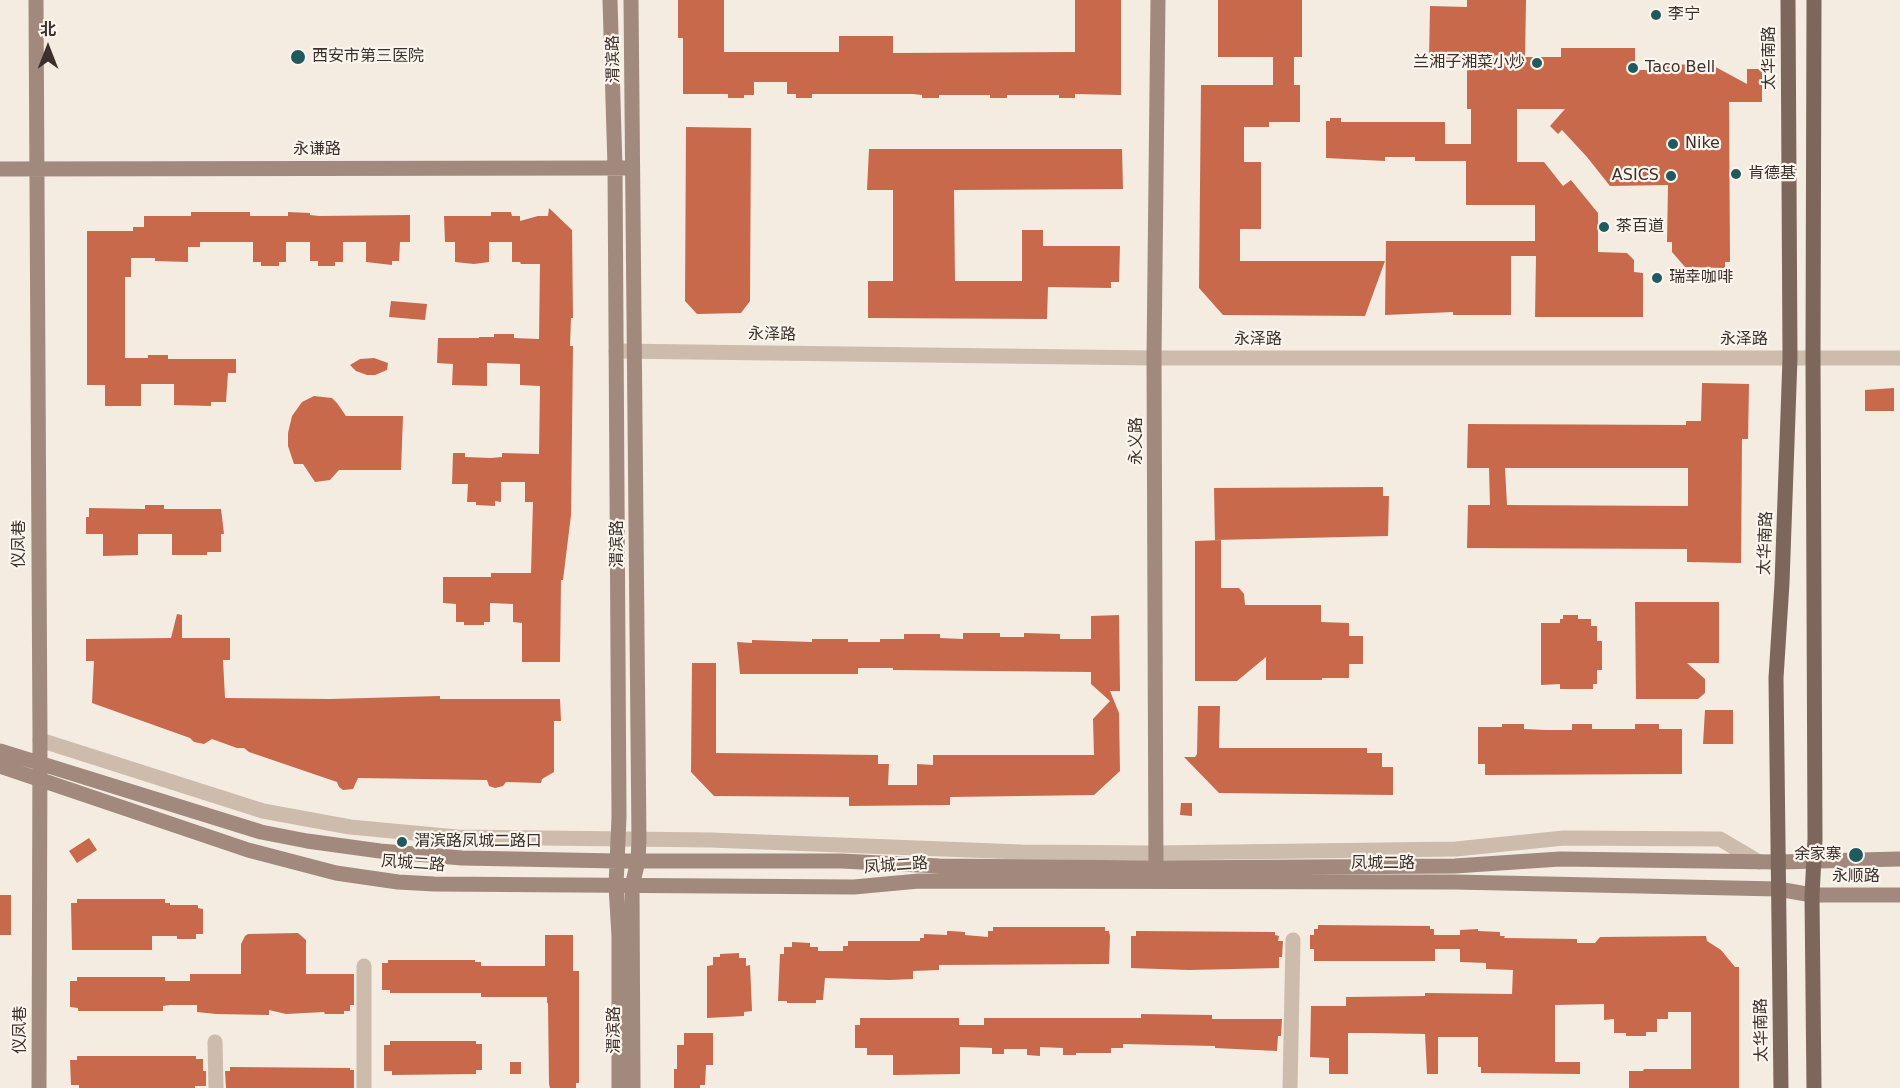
<!DOCTYPE html>
<meta charset="utf-8">
<style>
body{margin:0}
#map{position:relative;width:1900px;height:1088px;overflow:hidden;background:#f4ebe1;font-family:"DejaVu Sans","Noto Sans SC",sans-serif}
canvas{display:block}
.north{position:absolute;left:18px;top:18px;width:60px;height:60px;-webkit-text-stroke:4px #fbf5ee;paint-order:stroke;rotate:0deg;font-size:16px;font-weight:700;line-height:24px;text-align:center;color:#3b302b}
.north::after{content:'';display:block;margin:auto;width:21px;height:27px;background:#3b302b;clip-path:polygon(50% 0,100% 100%,50% 72%,0 100%)}
</style>
<div id="map">
<canvas width="1900" height="1088"></canvas>
<div class="north">北</div>
</div>
<script>
const context = document.querySelector('canvas').getContext('2d');
context.lineJoin = 'round';
function fill(path, color) { context.fillStyle = color; context.fill(path, 'evenodd'); }
const toPath = rows => new Path2D(rows.map(r => 'M' + r).join(''));
function strokePath(path, color, width, dash) { context.strokeStyle = color; context.lineWidth = width; context.lineCap = dash ? 'butt' : 'round'; context.setLineDash(dash || []); context.stroke(path); }
function drawText(font, color, halo, rows, align = 'center') {
  context.font = font + ' "DejaVu Sans","Noto Sans SC",sans-serif'; context.lineWidth = 4.5; context.setLineDash([]); context.textBaseline = 'middle'; context.strokeStyle = halo; context.fillStyle = color; for (const [text, x, y, turn = 0] of rows) {
    context.save(); context.translate(x, y); context.rotate((+turn || 0) * Math.PI / 180); context.textAlign = isNaN(turn) ? turn : align; if (halo) context.strokeText(text, 0, 0); context.fillText(text, 0, 0); context.restore();
  }
}
fill(toPath([
 [678,0,724,0,724,52,839,52,839,36,893,36,893,53,1075,52,1075,0,1121,0,1121,95,1075,94,1075,98,1059,98,1059,95,1007,95,1007,98,990,98,990,95,939,95,939,98,922,98,922,95,913,94,812,94,812,98,796,98,796,94,787,94,787,82,754,82,754,95,744,95,744,98,728,98,728,94,683,94,683,38,678,38],
 [1218,0,1302,0,1302,57,1294,57,1294,85,1300,85,1300,122,1269,122,1269,127,1244,127,1244,162,1261,162,1261,229,1240,229,1240,261,1385,261,1365,316,1223,315,1199,288,1201,85,1273,85,1273,57,1218,57],
 [1467,0,1526,0,1525,57,1561,57,1561,48,1635,48,1635,70,1659,70,1659,65,1710,64,1747,84,1747,69,1762,69,1762,102,1729,102,1730,262,1725,262,1725,268,1685,267,1672,252,1672,242,1667,242,1668,185,1610,186,1587,157,1562,130,1558,134,1550,126,1565,109,1517,109,1517,162,1544,162,1563,186,1571,180,1598,213,1598,252,1627,253,1634,260,1634,272,1643,273,1643,317,1535,317,1536,256,1511,256,1511,315,1453,315,1453,312,1385,315,1386,241,1535,241,1535,205,1466,205,1466,161,1415,161,1415,157,1385,157,1385,161,1326,158,1326,121,1330,121,1330,118,1341,118,1341,122,1445,122,1445,144,1471,144,1471,109,1467,109,1467,60,1429,60,1430,6,1467,7],
 [686,127,751,128,750,301,741,313,697,314,685,301],
 [869,149,1122,149,1123,189,954,190,955,281,1022,281,1022,230,1043,230,1043,246,1120,246,1119,282,1111,282,1111,288,1048,287,1047,319,868,318,868,281,893,281,893,190,867,190],
 [549,208,572,230,573,318,571,318,570,346,573,346,571,515,563,580,561,580,560,662,522,662,522,623,513,622,513,604,490,603,490,622,484,622,484,625,464,625,464,622,456,622,456,604,443,603,443,577,491,577,491,573,531,573,533,502,525,502,525,482,501,482,501,502,495,501,495,506,476,505,476,502,467,502,468,484,452,484,453,453,465,453,465,457,491,458,502,457,502,453,539,454,540,386,520,385,520,364,487,363,487,386,452,385,453,364,437,363,438,338,479,338,479,337,494,337,494,334,514,334,514,338,539,339,540,264,521,264,520,262,512,262,512,242,489,242,489,262,474,264,455,262,455,242,445,242,444,216,491,216,491,212,511,212,512,216,520,216,520,221,538,216,548,216],
 [191,212,250,212,250,216,288,216,288,212,310,213,310,215,319,216,410,215,410,242,400,242,399,261,392,261,392,265,366,262,366,242,343,242,343,262,335,262,335,266,318,266,318,261,310,261,310,242,286,242,286,262,279,262,279,266,261,266,261,262,253,262,253,242,200,242,200,247,188,247,188,262,155,261,155,258,131,258,131,277,125,277,125,358,148,358,148,355,168,355,168,359,236,359,236,373,228,373,226,402,211,402,211,406,174,405,174,384,141,384,141,406,105,406,105,385,87,385,87,231,133,231,133,227,144,227,144,216,191,216],
 [391,301,427,304,425,320,389,317],
 [374,358,388,363,387,370,375,375,367,375,356,371,350,365,360,359],
 [1702,383,1749,384,1748,439,1742,439,1741,563,1687,562,1687,549,1467,548,1468,505,1490,505,1489,468,1467,468,1468,424,1686,425,1686,421,1701,421],
 [1505,468,1688,468,1688,506,1507,505],
 [1894,388,1894,411,1865,411,1865,390],
 [314,396,332,398,337,403,346,416,403,416,401,470,339,470,330,480,315,482,303,464,294,464,288,446,288,433,292,416,302,402],
 [1383,487,1383,496,1389,496,1388,536,1215,540,1214,488],
 [145,505,164,505,164,509,221,509,224,534,221,534,221,552,207,552,207,555,172,555,172,534,138,534,138,555,103,556,103,534,86,534,86,517,89,517,89,508,145,509],
 [1221,540,1221,588,1239,588,1244,594,1245,605,1321,605,1321,622,1349,623,1349,636,1363,636,1363,664,1349,664,1349,678,1322,678,1322,680,1266,680,1266,657,1237,681,1195,681,1195,541],
 [1635,602,1719,602,1719,663,1687,663,1705,679,1705,693,1698,699,1636,699],
 [177,614,182,615,182,638,230,638,230,660,223,660,225,698,330,699,440,696,440,699,560,699,561,721,554,721,554,772,542,779,541,783,506,782,503,786,495,788,489,786,487,780,358,778,353,789,343,790,339,787,337,782,249,752,244,748,237,748,212,739,204,744,194,742,190,738,92,703,94,661,86,661,86,639,171,638],
 [1119,615,1120,691,1110,691,1119,713,1120,771,1094,795,950,797,950,805,849,806,849,797,714,796,691,772,692,663,716,663,716,753,878,755,878,764,889,764,888,785,917,785,917,764,933,765,933,755,1094,755,1093,719,1110,701,1091,684,1091,672,893,670,893,668,858,668,858,674,740,674,737,642,752,643,752,640,812,642,812,639,848,639,848,642,880,642,880,639,904,639,904,634,940,634,940,638,963,639,963,633,1000,633,1000,637,1024,637,1024,633,1060,634,1060,639,1091,639,1091,616],
 [1563,615,1578,615,1578,619,1591,619,1591,626,1597,626,1597,641,1602,641,1602,670,1597,670,1597,684,1593,684,1593,689,1560,689,1560,684,1541,685,1541,623,1560,623,1560,619,1563,619],
 [1198,706,1220,706,1219,748,1367,748,1367,753,1382,753,1382,767,1393,767,1393,795,1219,793,1184,757,1195,757,1197,754],
 [1705,710,1733,710,1733,744,1703,744],
 [1502,724,1524,724,1524,729,1546,730,1572,730,1572,724,1592,724,1592,729,1635,729,1635,724,1659,724,1659,729,1682,729,1682,774,1485,775,1485,764,1478,764,1478,727,1502,727],
 [1181,803,1192,803,1192,816,1180,815],
 [89,838,97,850,77,863,69,851],
 [0,895,11,895,11,935,0,935],
 [77,899,165,899,165,903,170,903,170,905,198,905,198,908,203,909,203,934,196,934,196,939,177,939,177,936,152,936,152,950,72,950,71,903,77,903],
 [1318,925,1430,926,1430,929,1434,929,1434,935,1460,935,1460,930,1478,929,1478,931,1500,932,1500,936,1505,936,1504,938,1577,939,1577,943,1595,943,1600,937,1706,936,1707,941,1721,950,1735,967,1739,967,1739,1088,1629,1088,1629,1071,1643,1071,1644,1069,1691,1069,1691,1012,1668,1012,1668,1019,1657,1019,1657,1032,1646,1032,1646,1036,1626,1036,1626,1033,1614,1033,1614,1019,1604,1020,1604,1004,1555,1005,1555,1062,1580,1062,1580,1074,1481,1073,1481,1067,1478,1067,1478,1037,1438,1037,1438,1074,1427,1074,1425,1034,1371,1033,1348,1033,1348,1074,1329,1074,1329,1058,1310,1057,1311,1006,1346,1006,1346,997,1425,996,1425,993,1512,994,1513,970,1486,969,1486,963,1460,962,1460,949,1435,949,1435,961,1314,961,1314,949,1310,949,1310,935,1314,935,1314,929,1318,929],
 [993,927,1105,927,1105,931,1109,931,1110,936,1109,964,939,965,939,970,913,971,913,979,889,980,825,978,823,1000,816,1000,816,1003,787,1003,787,1001,778,1001,780,954,784,954,784,947,792,947,792,942,810,943,810,947,818,947,818,951,843,951,843,946,848,946,848,941,920,941,920,938,924,938,924,934,947,935,947,931,950,931,965,932,965,935,988,937,988,931,993,931],
 [1136,931,1275,932,1275,935,1279,936,1278,941,1283,941,1282,957,1279,957,1279,968,1189,970,1131,968,1131,936,1136,936],
 [298,933,306,940,306,974,354,974,354,1005,350,1005,350,1011,344,1011,344,1014,325,1014,324,1012,286,1014,269,1010,269,1015,216,1014,197,1012,197,1005,170,1005,163,1006,163,1011,78,1011,78,1008,70,1007,70,981,77,981,77,977,165,977,165,981,190,981,190,974,241,974,241,944,245,936,248,934],
 [545,935,573,935,573,971,579,971,579,1083,576,1083,576,1088,550,1088,549,1084,548,1003,547,1003,547,997,481,997,481,993,390,993,390,990,382,990,382,963,388,963,388,960,475,960,475,962,481,962,481,966,545,966],
 [739,953,739,958,746,958,746,966,750,965,752,1011,744,1012,744,1016,707,1018,707,966,713,965,713,957,720,957,720,954],
 [1141,1014,1212,1015,1212,1019,1282,1019,1281,1036,1278,1036,1277,1051,1215,1048,1215,1046,1123,1044,1123,1048,1111,1048,1111,1053,1076,1053,1076,1055,1063,1055,1063,1048,1040,1047,1040,1056,1027,1055,1027,1049,1004,1049,1004,1054,992,1054,992,1048,960,1047,960,1074,893,1075,893,1055,867,1055,867,1048,855,1048,855,1025,860,1025,860,1018,959,1018,959,1025,984,1025,984,1018,1141,1018],
 [684,1033,713,1033,713,1065,706,1065,705,1085,700,1085,700,1088,674,1088,674,1069,677,1069,677,1045,684,1045],
 [390,1041,476,1041,476,1044,482,1044,482,1070,476,1070,476,1074,392,1075,392,1071,384,1071,384,1045,390,1045],
 [77,1056,196,1056,196,1059,203,1059,203,1071,206,1071,206,1086,195,1086,195,1088,79,1088,79,1085,71,1085,70,1060,77,1060],
 [510,1062,521,1062,521,1074,510,1074],
 [230,1067,350,1068,350,1070,354,1070,354,1088,226,1088,225,1071,230,1071]
]), '#c8694b');
strokePath(toPath([
 [616,351,1154,358,1900,358],
 [40,740,263,811,350,827,457,837,711,840,1021,852,1156,853,1456,849,1564,838,1720,839,1759,862],
 [364,966,364,1088],
 [215,1042,216,1088],
 [1290,1088,1293,940]
]), '#cdbbac', 15);
strokePath(toPath([
 [36,0,40,740,39,1088],
 [610,0,615,167,619,817,616,886,619,936,619,1088],
 [631,0,639,840,638,861,632,886,633,1088],
 [0,169,624,168],
 [0,751,261,832,307,841,380,851,462,858,618,861,842,861,939,866,1156,868,1455,866,1560,859,1778,862,1900,859],
 [0,766,248,850,336,873,398,882,434,884,854,887,919,881,1454,882,1778,889,1812,895,1900,895],
 [1156,876,1154,358,1158,0]
]), '#a18a7d', 15);
strokePath(toPath([
 [1814,0,1813,357,1815,839,1812,895,1814,1088],
 [1781,1088,1776,678,1782,583,1790,358,1788,0]
]), '#7d675c', 15);
for (const [x, y, r, color] of [
 [1656,15,6,"#1f5a5e"],
 [298,57,8,"#1f5a5e"],
 [1537,63,6,"#1f5a5e"],
 [1633,68,6,"#1f5a5e"],
 [1673,144,6,"#1f5a5e"],
 [1736,174,6,"#1f5a5e"],
 [1671,176,6,"#1f5a5e"],
 [1604,227,6,"#1f5a5e"],
 [1657,278,6,"#1f5a5e"],
 [402,842,6,"#1f5a5e"],
 [1856,855,8,"#1f5a5e"]
]) { const dot = new Path2D(); dot.arc(x, y, r, 0, 2 * Math.PI); context.fillStyle = color; context.fill(dot); strokePath(dot, '#fbf5ee', 2); }
drawText('16px', '#3b302b', '#fbf5ee', [
 ["李宁",1668,15],
 ["西安市第三医院",312,57],
 ["兰湘子湘菜小炒",1525,63,"right"],
 ["Taco Bell",1645,68],
 ["Nike",1685,144],
 ["肯德基",1748,174],
 ["ASICS",1659,176,"right"],
 ["茶百道",1616,227],
 ["瑞幸咖啡",1669,278],
 ["渭滨路凤城二路口",414,842],
 ["余家寨",1842,855,"right"]
], 'left');
drawText('16px', '#3b302b', '#fbf5ee', [
 ["太华南路",1770,58,-90],
 ["渭滨路",614,59,-91],
 ["永谦路",317,150],
 ["永泽路",772,335,1],
 ["永泽路",1258,340],
 ["永泽路",1744,340],
 ["永义路",1137,441,-90],
 ["太华南路",1766,543,-88],
 ["仪凤巷",20,544,-90],
 ["渭滨路",618,544,-90],
 ["凤城二路",413,864,4],
 ["凤城二路",1383,864],
 ["凤城二路",896,866,-4],
 ["永顺路",1856,877],
 ["仪凤巷",21,1030,-90],
 ["渭滨路",615,1030,-90],
 ["太华南路",1762,1030,-91]
]);
</script>
